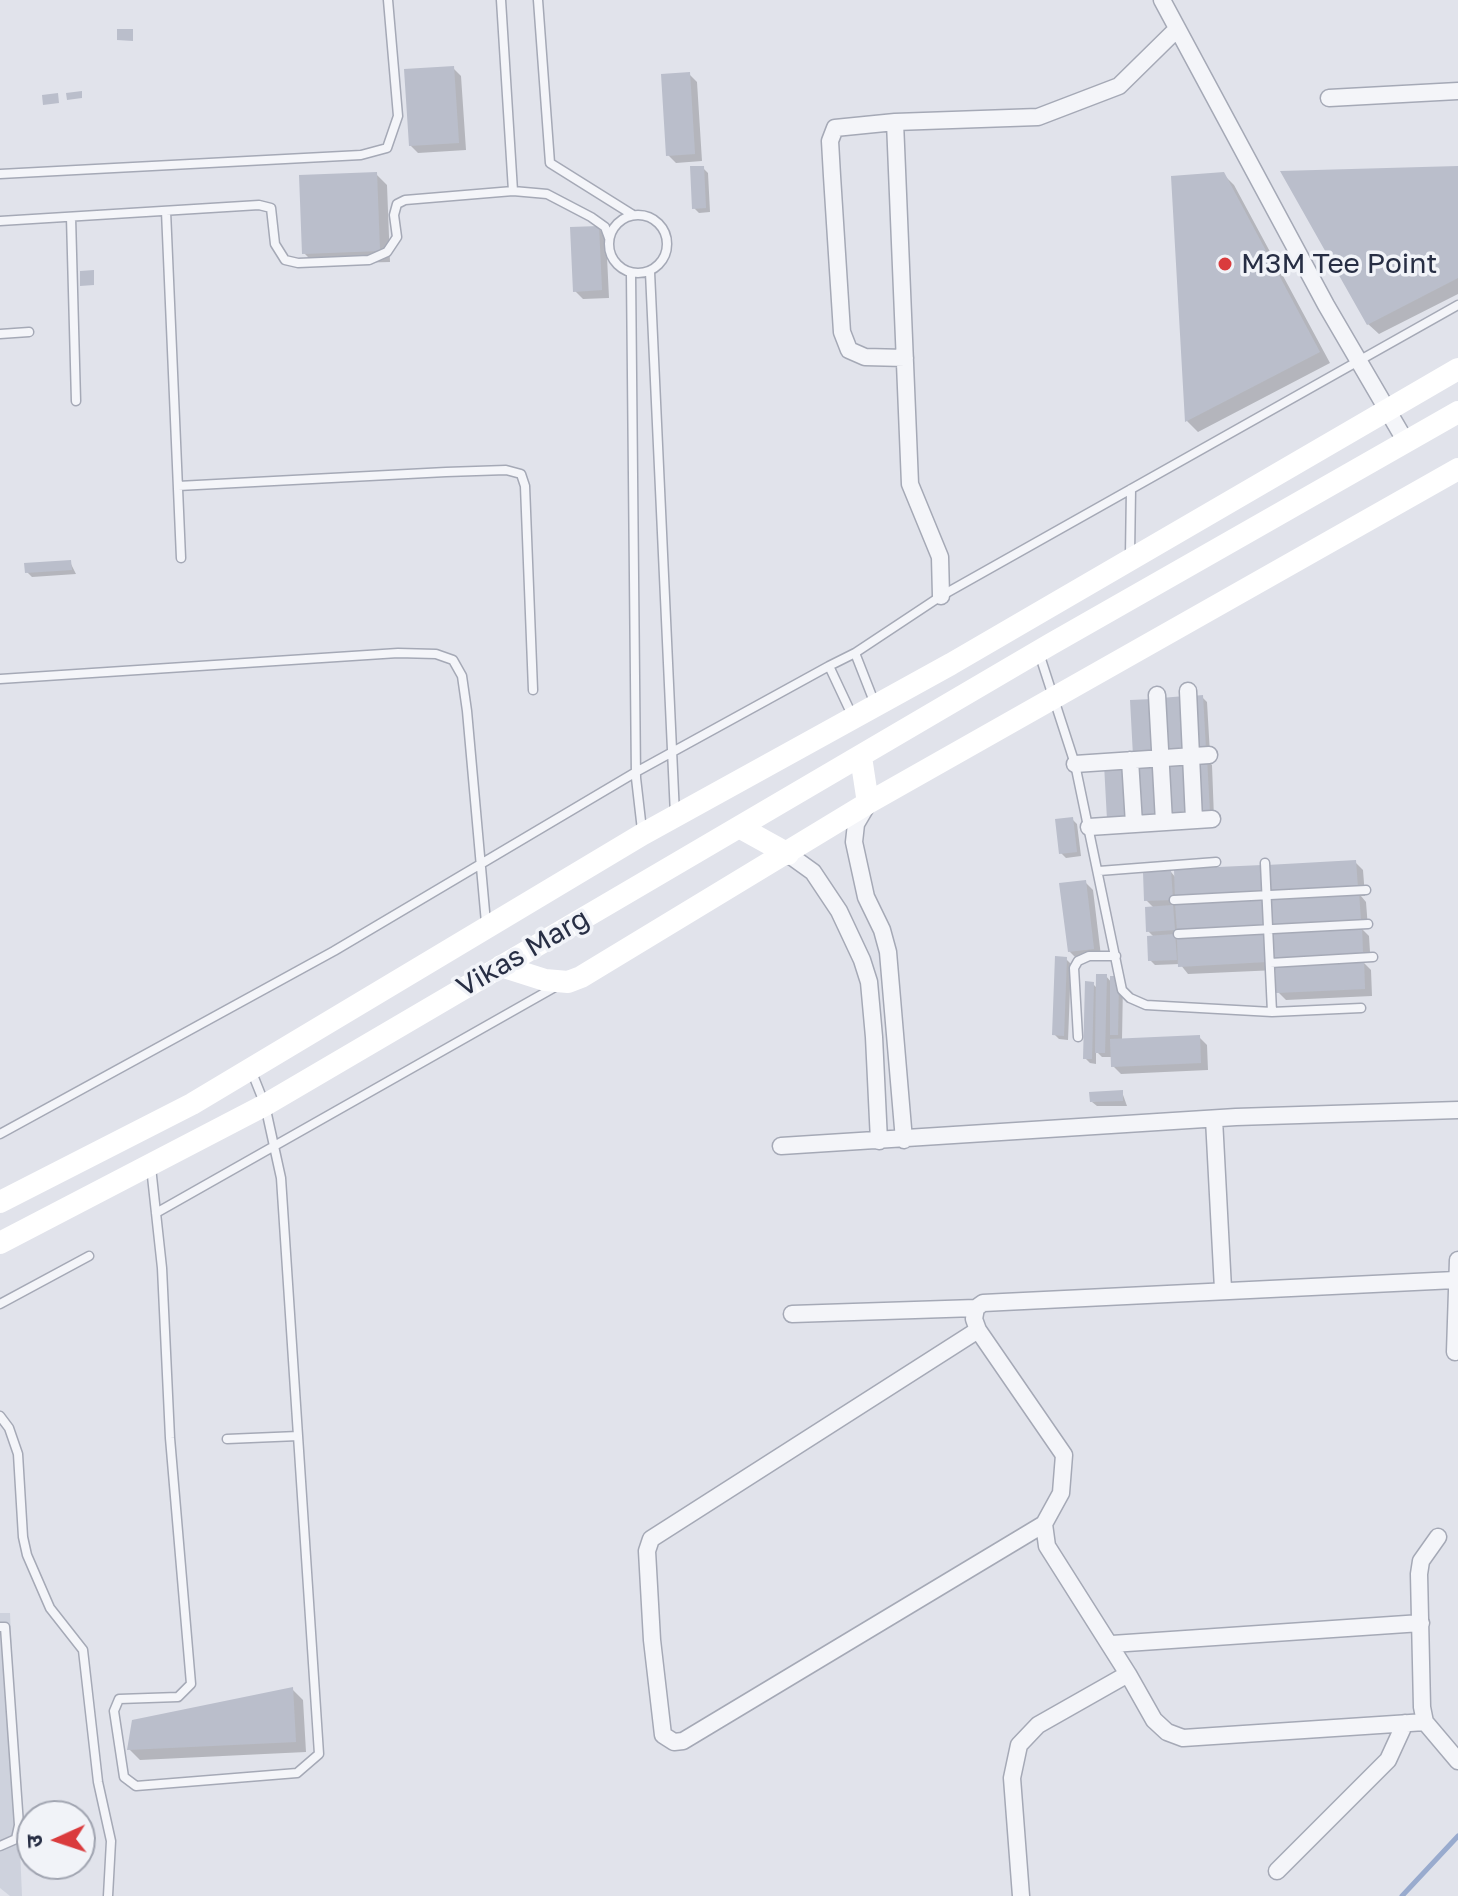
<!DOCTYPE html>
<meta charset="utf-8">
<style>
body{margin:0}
#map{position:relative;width:1458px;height:1896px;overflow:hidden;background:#e1e3eb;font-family:"Golos Text","Noto Sans Devanagari",sans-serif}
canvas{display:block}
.north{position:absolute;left:16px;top:1800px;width:80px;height:80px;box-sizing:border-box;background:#f1f3f8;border:2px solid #a0a4b0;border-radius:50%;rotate:267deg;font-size:22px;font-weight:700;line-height:32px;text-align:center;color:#272e44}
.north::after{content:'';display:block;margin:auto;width:28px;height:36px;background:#da3b3d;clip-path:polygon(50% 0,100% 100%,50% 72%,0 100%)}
</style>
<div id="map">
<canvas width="1458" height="1896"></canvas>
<div class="north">उ</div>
</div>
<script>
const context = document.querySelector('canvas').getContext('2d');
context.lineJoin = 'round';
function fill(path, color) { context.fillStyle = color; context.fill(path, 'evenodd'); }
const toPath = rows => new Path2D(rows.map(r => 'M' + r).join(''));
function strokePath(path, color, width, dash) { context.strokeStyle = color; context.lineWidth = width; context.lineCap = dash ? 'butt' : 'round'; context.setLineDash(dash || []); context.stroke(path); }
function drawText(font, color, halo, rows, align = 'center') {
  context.font = font + ' "Golos Text",sans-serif'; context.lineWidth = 7; context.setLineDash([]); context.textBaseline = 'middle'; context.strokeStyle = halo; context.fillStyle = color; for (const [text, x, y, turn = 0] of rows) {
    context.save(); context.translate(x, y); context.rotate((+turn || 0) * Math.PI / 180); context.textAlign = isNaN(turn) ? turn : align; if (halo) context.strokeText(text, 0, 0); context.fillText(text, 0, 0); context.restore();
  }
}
fill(toPath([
 [0,1613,10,1613,22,1896,10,1896,0,1888]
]), '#ced2dd');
fill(toPath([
 [453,68,461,76,466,150,418,153,410,145],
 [689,74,697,82,702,161,676,163,668,155],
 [703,168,708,173,710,212,699,213,694,208],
 [1458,168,1458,294,1379,334,1368,324],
 [376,174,387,185,390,262,315,264,304,253],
 [1223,174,1234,185,1330,363,1198,432,1187,421,1173,178],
 [598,228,606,236,609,298,583,299,575,291],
 [70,562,76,574,32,577,27,572],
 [1202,697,1207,702,1210,754,1170,815],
 [1207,760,1212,765,1214,818,1205,818],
 [1072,819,1077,824,1081,856,1066,858,1061,853],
 [1355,862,1363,870,1365,896,1361,896,1366,902,1368,928,1361,928,1369,936,1370,952,1281,957,1370,956,1370,962,1363,962,1371,970,1372,996,1286,1000,1278,992,1277,970,1188,974,1180,964,1155,965,1150,960,1154,937,1148,931,1154,908,1146,900,1171,872,1176,878],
 [1272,923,1281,932,1272,933],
 [1179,931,1188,940,1179,941,1173,935],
 [1263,934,1275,934,1276,947],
 [1274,956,1284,966,1274,967],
 [1085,882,1093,890,1101,956,1077,959,1069,951],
 [1066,959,1071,964,1068,1040,1059,1039,1054,1034],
 [1106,976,1112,983,1123,983,1122,1040,1199,1037,1207,1045,1208,1070,1121,1074,1113,1066,1112,1057,1102,1057,1096,1051,1096,1064,1090,1063,1085,1058,1093,984,1098,989],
 [1122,1092,1127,1106,1097,1106,1092,1102],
 [292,1689,303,1700,306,1752,140,1760,129,1749]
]), '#0003');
strokePath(toPath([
 [1402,1896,1458,1836]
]), '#99abce', 5);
fill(toPath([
 [117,29,133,29,133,41,117,40],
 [454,66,459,143,409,146,404,69],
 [690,72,695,154,666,156,661,74],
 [82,91,82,98,67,100,66,93],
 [58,93,59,103,43,105,42,95],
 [690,166,704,166,706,208,692,209],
 [1458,166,1458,278,1367,325,1280,171],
 [377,172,380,251,302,254,299,175],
 [1224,172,1320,352,1185,422,1171,176],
 [599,226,602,290,573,292,570,227],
 [94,270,94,285,80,286,80,271],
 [71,560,72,570,25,573,24,563],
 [1203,695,1206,750,1195,751,1192,696],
 [1185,696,1188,752,1164,754,1161,698],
 [1153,699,1157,754,1133,756,1130,700],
 [1186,758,1189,814,1168,815,1165,759],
 [1195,758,1207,758,1210,813,1198,814],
 [1157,760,1160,817,1137,818,1135,762],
 [1126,762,1129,819,1107,820,1104,764],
 [1073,817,1077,852,1059,854,1055,819],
 [1356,860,1358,889,1269,894,1267,865],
 [1262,865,1264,893,1175,898,1174,869],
 [1171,870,1173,900,1144,901,1143,872],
 [1086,880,1094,949,1068,952,1059,883],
 [1359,892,1361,921,1272,925,1270,897],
 [1264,898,1265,927,1177,931,1175,903],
 [1173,905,1175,930,1146,932,1145,907],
 [1362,926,1363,954,1274,959,1273,931],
 [1175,934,1177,960,1148,961,1147,936],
 [1266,934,1267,962,1178,967,1177,939],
 [1055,956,1067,957,1064,1036,1052,1035],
 [1364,960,1365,989,1276,993,1275,965],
 [1096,974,1107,974,1105,1053,1095,1053],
 [1110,976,1119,976,1118,1035,1110,1035],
 [1085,981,1094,982,1092,1059,1083,1059],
 [1200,1035,1201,1063,1111,1067,1110,1039],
 [1123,1090,1123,1101,1090,1102,1089,1092],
 [293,1687,296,1742,127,1750,132,1720]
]), '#babecb');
const lane = toPath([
 [501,0,513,191,547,194,591,217,605,227,609,238],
 [538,0,550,163,633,215],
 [0,174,361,155,387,148,398,116,388,0],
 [166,211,181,558],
 '609 244a29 29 0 1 1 58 0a29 29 0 1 1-58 0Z',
 [71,217,76,401],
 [0,221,259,205,271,208,275,244,285,260,298,263,369,260,387,252,397,237,394,215,397,204,405,200,513,191],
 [650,272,675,815],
 [631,274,636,778,642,830],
 [0,334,29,332],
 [178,486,446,472,506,470,521,474,525,486,533,690],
 [1130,555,1131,489],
 [1039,653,1075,764,1122,990,1130,998,1146,1005,1272,1012,1361,1008],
 [829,666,855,653],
 [0,679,398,653,436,654,453,660,462,676,467,711,486,923],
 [875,704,855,653,941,596,1458,305],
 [1265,863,1272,1012],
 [1099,871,1216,862],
 [1174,900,1366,890],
 [1178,934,1368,924],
 [1270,963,1373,957],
 [1078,1037,1074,968,1078,961,1089,956,1116,956],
 [0,1134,334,951,636,772,829,666,852,715],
 [151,1167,162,1268,170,1438,191,1684,178,1697,119,1699,114,1711,124,1777,136,1786,297,1773,319,1754,281,1178,265,1105,251,1070],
 [156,1213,555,987],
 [0,1304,89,1256],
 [0,1416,9,1428,18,1454,23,1537,27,1555,50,1608,83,1650,98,1782,111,1841,108,1896],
 [227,1439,298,1436],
 [0,1627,5,1627,19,1825,16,1839,0,1846]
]);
const street = toPath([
 [1162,0,1326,305,1406,442],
 [1329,98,1458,91],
 [895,122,835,128,830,141,832,176,842,332,849,350,865,357,905,358],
 [941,596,940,557,910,484,895,122,1038,117,1119,86,1177,29],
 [1188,691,1194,820],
 [1157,695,1164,822],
 [1130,760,1134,824],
 [1075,764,1209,755],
 [866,807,856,824,854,842,866,897,882,930,888,952,904,1140],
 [1089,827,1212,819],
 [788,854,813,872,839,911,862,960,869,982,874,1037,879,1141],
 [1214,1119,1223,1289],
 [781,1146,1236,1117,1458,1110],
 [792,1314,976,1308],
 [978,1330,651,1539,647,1551,652,1640,663,1735,674,1742,683,1741,1044,1524],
 [1455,1352,1458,1260],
 [1112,1644,1421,1623],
 [1128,1674,1154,1720,1167,1732,1183,1738,1425,1722,1422,1707,1419,1574,1421,1561,1438,1537],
 [1425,1722,1458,1761],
 [1277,1871,1388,1760,1405,1723],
 [1021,1896,1012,1778,1019,1745,1038,1725,1128,1674,1047,1546,1044,1524,1061,1493,1064,1455,978,1330,974,1319,976,1308,983,1303,1003,1302,1455,1280]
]);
strokePath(lane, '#a5a9b6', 11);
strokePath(street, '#a5a9b6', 19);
strokePath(lane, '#f4f5f9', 8);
strokePath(street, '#f4f5f9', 16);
strokePath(toPath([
 [861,757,868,803],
 [741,828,788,854],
 [501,966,545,980,568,982,581,977,868,803,1458,469],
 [0,1202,192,1104,643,834,951,664,1458,369],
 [0,1243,265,1105,1051,644,1458,412]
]), '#fff', 22);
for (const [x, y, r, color] of [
 [1225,264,8,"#da3b3d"]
]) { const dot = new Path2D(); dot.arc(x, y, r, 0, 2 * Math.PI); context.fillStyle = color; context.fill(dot); strokePath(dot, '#f1f3f8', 3); }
drawText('28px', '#272e44', '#f1f3f8', [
 ["M3M Tee Point",1241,264]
], 'left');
drawText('28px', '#272e44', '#f1f3f8', [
 ["Vikas Marg",523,953,-30]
]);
</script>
